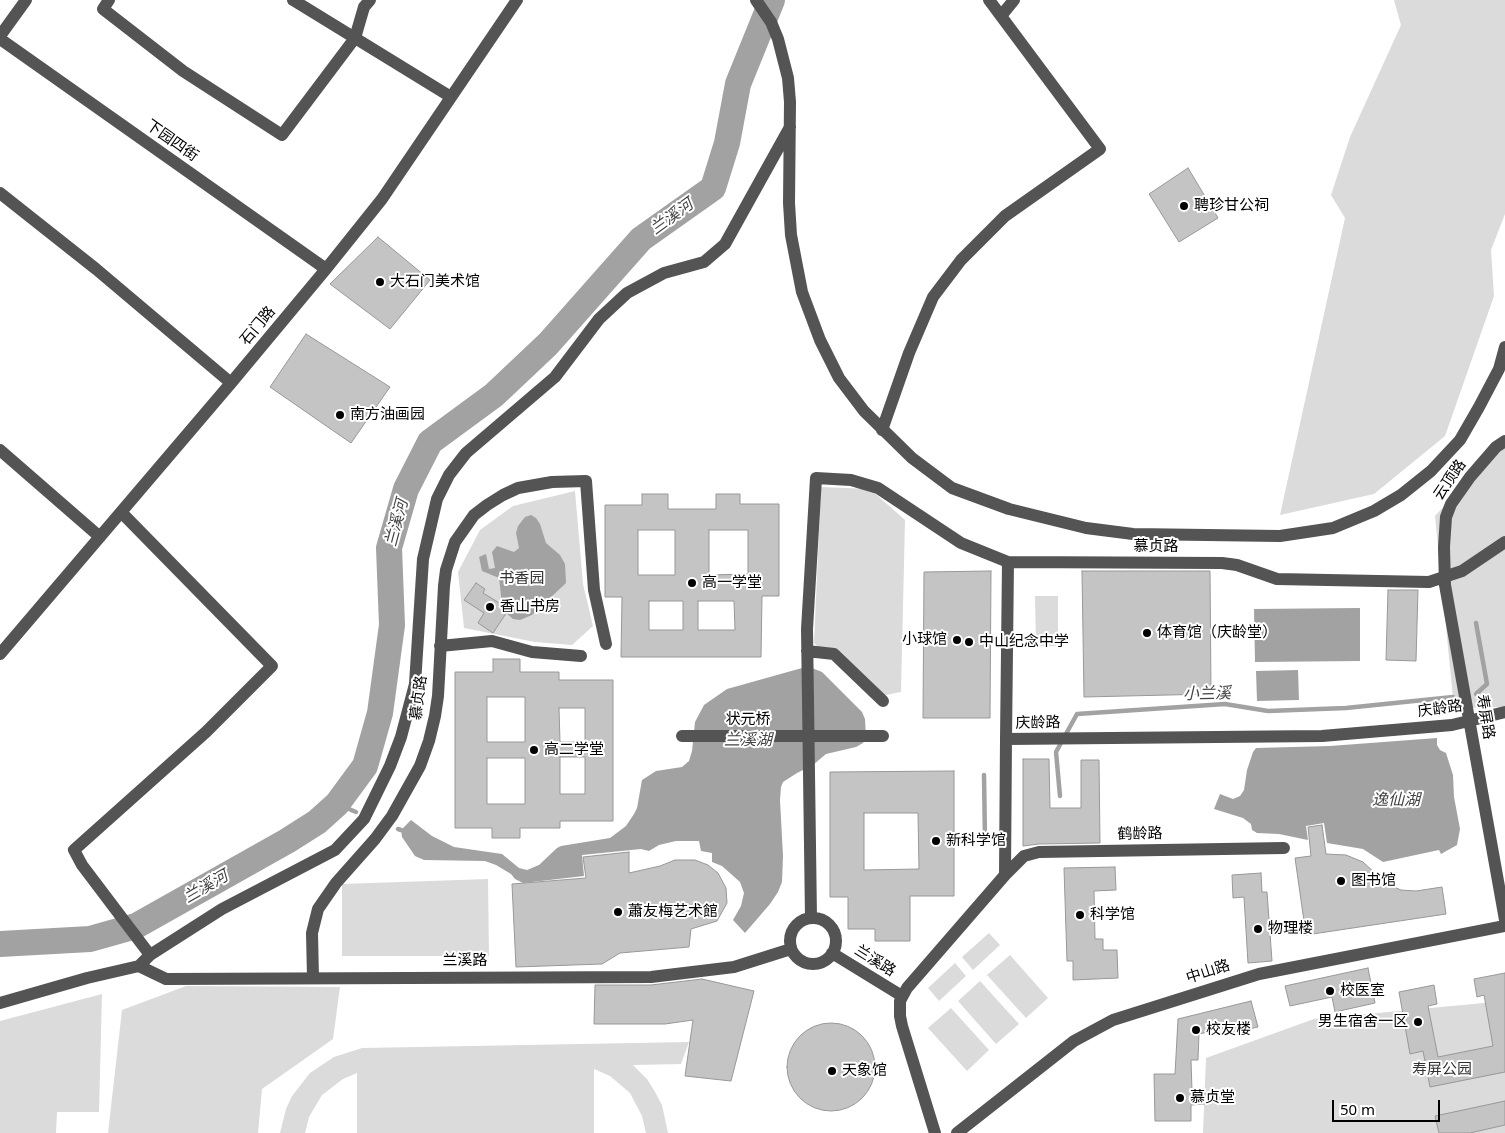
<!DOCTYPE html>
<meta charset="utf-8">
<style>
body{margin:0}
#map{position:relative;width:1505px;height:1133px;overflow:hidden;background:#fff;font-family:"Noto Sans",sans-serif}
canvas{display:block}
.scale{position:absolute;left:1332px;top:1100px;width:108px;height:22px;box-sizing:border-box;border:2px solid #000;border-top:0;padding-left:6px;font-size:15px;line-height:18px;white-space:nowrap;color:#000;-webkit-text-stroke:4px #fff;paint-order:stroke}
</style>
<div id="map">
<canvas width="1505" height="1133"></canvas>
<div class="scale">50 m</div>
</div>
<script>
const context = document.querySelector('canvas').getContext('2d');
context.lineJoin = 'round';
function fill(path, color) { context.fillStyle = color; context.fill(path, 'evenodd'); }
const toPath = rows => new Path2D(rows.map(r => 'M' + r).join(''));
function strokePath(path, color, width, dash) { context.strokeStyle = color; context.lineWidth = width; context.lineCap = dash ? 'butt' : 'round'; context.setLineDash(dash || []); context.stroke(path); }
function drawText(font, color, halo, rows, align = 'center') {
  context.font = font + ' "Noto Sans","Noto Sans SC",sans-serif'; context.lineWidth = 4; context.setLineDash([]); context.textBaseline = 'middle'; context.strokeStyle = halo; context.fillStyle = color; for (const [text, x, y, turn = 0] of rows) {
    context.save(); context.translate(x, y); context.rotate((+turn || 0) * Math.PI / 180); context.textAlign = isNaN(turn) ? turn : align; if (halo) context.strokeText(text, 0, 0); context.fillText(text, 0, 0); context.restore();
  }
}
fill(toPath([
 [1394,0,1505,0,1505,214,1491,250,1494,296,1445,436,1374,494,1280,515,1345,218,1331,195,1350,137,1401,25],
 [1505,439,1505,707,1454,708,1435,516],
 [821,487,870,489,905,520,901,692,871,698,814,643],
 [575,491,583,584,593,626,572,645,535,642,464,628,458,572,480,530,513,506],
 [1035,596,1058,596,1058,646,1036,646],
 [488,879,489,956,342,956,342,884],
 [989,933,1000,945,973,970,962,957],
 [1010,955,1048,998,1026,1018,987,975],
 [955,963,966,976,939,1001,928,988],
 [980,981,1019,1024,996,1044,958,1001],
 [186,986,340,987,333,1039,262,1089,258,1133,108,1133,122,1010],
 [102,994,99,1112,57,1112,56,1133,0,1133,0,1021],
 [1505,1001,1505,1133,1203,1133,1206,1058,1314,1019],
 [951,1008,989,1050,967,1071,928,1028],
 [689,1042,681,1064,633,1065,647,1079,655,1092,662,1105,668,1133,646,1133,642,1116,630,1093,610,1076,594,1069,594,1133,357,1133,357,1073,343,1079,322,1095,309,1117,305,1133,280,1133,286,1109,292,1096,310,1073,334,1057,362,1048]
]), '#dbdbdb');
fill(toPath([
 [531,515,536,518,540,524,546,543,560,555,565,564,566,583,532,615,520,620,513,619,506,613,502,604,499,578,482,571,479,557,486,554,489,569,495,568,492,552,497,546,514,552,519,548,516,533,518,526,525,517],
 [1360,608,1360,661,1255,662,1254,609],
 [802,668,812,668,822,672,862,712,865,719,866,738,863,743,856,747,826,754,813,765,797,773,783,782,781,787,780,800,783,856,782,882,778,892,770,904,745,933,733,920,741,906,744,893,740,882,722,866,712,862,712,853,701,851,699,841,676,841,659,845,649,851,641,849,582,855,584,876,523,883,515,879,511,874,496,865,485,861,424,860,415,856,402,837,401,830,411,820,432,836,454,847,502,854,519,868,527,870,539,865,557,848,561,846,610,838,626,826,634,814,637,808,642,780,656,771,682,767,689,761,692,751,695,722,704,705,727,689],
 [1298,670,1299,700,1257,701,1256,671],
 [1437,738,1437,745,1440,750,1446,753,1453,775,1454,797,1460,829,1457,845,1441,854,1439,850,1383,862,1363,849,1327,843,1324,823,1306,826,1308,840,1279,834,1257,833,1252,830,1251,824,1243,818,1214,809,1220,794,1233,799,1240,796,1244,790,1247,770,1253,752,1256,748,1330,746]
]), '#a2a2a2');
strokePath(toPath([
 [1476,623,1487,684,1476,694],
 [984,775,985,841],
 [1060,796,1056,752,1077,714,1225,704,1268,711,1346,708,1453,697],
 [337,804,356,812],
 [398,829,401,830]
]), '#a2a2a2', 4.5);
strokePath(toPath([
 [0,944,90,939,136,926,287,841,317,822,337,804,365,766,380,713,392,625,389,548,406,489,430,442,494,395,548,344,641,239,713,188,727,143,738,84,772,0]
]), '#a2a2a2', 26);
const building = toPath([
 [1188,168,1218,218,1179,242,1149,194,1188,168],
 [378,237,430,280,390,329,330,284,378,237],
 [306,334,390,387,351,443,270,387,306,334],
 [642,494,668,494,668,509,716,509,716,494,740,494,740,504,779,504,779,596,762,596,761,657,621,657,622,597,605,597,605,505,642,505,642,494],
 [638,530,675,530,675,575,638,575,638,530],
 [709,530,748,530,748,574,709,575,709,530],
 [649,601,683,601,683,630,649,630,649,601],
 [698,601,734,601,735,630,698,630,698,601],
 [991,571,990,718,923,718,924,572,991,571],
 [1082,571,1210,571,1211,694,1084,697,1082,571],
 [476,583,485,589,483,593,509,609,493,633,478,623,484,613,464,600,476,583],
 [1388,590,1418,590,1416,661,1386,660,1388,590],
 [493,659,520,659,520,672,559,672,559,680,613,680,613,821,560,821,560,828,520,828,520,838,492,838,492,828,455,828,455,672,493,672,493,659],
 [487,697,525,697,525,742,487,742,487,697],
 [559,708,585,708,585,742,560,742,559,708],
 [560,757,585,757,585,794,560,794,560,757],
 [487,758,525,758,525,804,487,804,487,758],
 [1023,759,1049,759,1050,808,1081,808,1081,760,1099,760,1100,843,1039,844,1023,846,1023,759],
 [954,771,954,896,910,896,910,941,875,941,875,929,848,929,848,897,830,897,830,772,954,771],
 [864,813,918,813,919,869,864,870,864,813],
 [1322,825,1326,854,1346,855,1363,862,1387,884,1401,890,1416,891,1442,887,1446,914,1306,935,1295,858,1311,856,1308,827,1322,825],
 [629,852,629,873,660,866,675,860,695,860,708,865,718,873,726,888,727,903,717,921,691,929,689,947,620,953,602,964,516,967,512,884,586,878,583,857,629,852],
 [1115,867,1116,890,1094,891,1095,939,1103,939,1103,950,1117,950,1118,978,1073,980,1073,961,1067,961,1064,868,1115,867],
 [1261,873,1262,892,1267,892,1272,961,1248,963,1244,897,1233,898,1232,875,1261,873],
 [1368,968,1375,1003,1335,1012,1332,997,1290,1006,1285,986,1368,968],
 [1505,973,1505,1072,1430,1087,1423,1051,1410,1054,1399,992,1434,985,1437,1004,1428,1006,1438,1057,1493,1046,1484,995,1477,997,1474,979,1505,973],
 [702,979,754,991,731,1081,685,1076,693,1020,665,1024,594,1024,595,985,651,985,702,979],
 [1251,1001,1258,1027,1231,1033,1230,1027,1199,1034,1198,1060,1191,1060,1192,1091,1205,1091,1205,1104,1191,1105,1191,1121,1155,1121,1154,1074,1175,1074,1178,1019,1251,1001],
 '787 1067a44 44 0 1 1 88 0a44 44 0 1 1-88 0Z',
 [1505,1101,1505,1125,1470,1133,1439,1133,1435,1116,1505,1101]
]);
fill(building, '#c4c4c4');
strokePath(building, '#989898', 1);
strokePath(toPath([
 [109,0,103,9,183,71,282,135,355,38,364,7,370,0],
 [293,0,451,97],
 [756,0,771,22,778,39,788,78,790,102,789,203,791,235,802,292,820,340,839,378,864,411,912,458,952,488,1009,509,1086,528,1133,534,1280,536,1333,528,1374,511,1401,495,1431,471,1460,440,1479,407,1499,369,1505,347],
 [1001,16,1014,0],
 [0,36,26,0],
 [0,39,326,269],
 [0,193,96,269,231,383],
 [882,430,909,353,933,297,961,260,1005,216,1100,149,989,0],
 [1505,441,1496,447,1470,477,1451,504,1446,517,1444,547,1445,585,1505,920],
 [0,450,100,537],
 [121,512,272,666,206,732,74,850,82,865,150,955],
 [440,646,492,641,532,652,581,656],
 [807,651,834,654,883,701],
 [0,654,231,383,326,269,382,199,517,0],
 [682,736,883,736],
 [1006,739,1008,562],
 [1005,875,1024,856,1039,852,1284,848],
 [811,918,807,629,816,478,851,480,878,488,961,543,1008,562,1222,563,1237,565,1277,579,1429,582,1462,571,1505,542],
 '790 941a23 23 0 1 1 46 0a23 23 0 1 1-46 0Z',
 [832,953,902,996],
 [139,966,166,979,651,977,734,967,791,949],
 [313,978,312,933,318,909,336,883,375,839,392,816,420,766,429,741,435,716,438,696,444,586,446,570,455,542,474,515,487,505,503,495,518,488,552,482,586,481,594,590,606,644],
 [0,1003,87,978,139,966,150,955,222,909,335,850,364,819,390,766,401,737,415,684,423,559,437,499,449,475,466,453,555,377,599,319,627,293,664,273,704,262,725,244,790,127],
 [935,1133,902,1026,900,1016,900,1001,907,988,1005,875,1006,739,1322,736,1452,725,1505,712],
 [957,1133,1074,1041,1113,1020,1259,974,1505,926]
]), '#545454', 12);
for (const [x, y, r, color] of [
 [1184,206,5,"#000"],
 [380,282,5,"#000"],
 [340,415,5,"#000"],
 [692,583,5,"#000"],
 [490,607,5,"#000"],
 [1147,633,5,"#000"],
 [957,640,5,"#000"],
 [969,642,5,"#000"],
 [534,750,5,"#000"],
 [936,841,5,"#000"],
 [1341,881,5,"#000"],
 [618,912,5,"#000"],
 [1080,915,5,"#000"],
 [1258,929,5,"#000"],
 [1330,991,5,"#000"],
 [1418,1022,5,"#000"],
 [1196,1030,5,"#000"],
 [832,1071,5,"#000"],
 [1180,1098,5,"#000"]
]) { const dot = new Path2D(); dot.arc(x, y, r, 0, 2 * Math.PI); context.fillStyle = color; context.fill(dot); strokePath(dot, '#fff', 2); }
drawText('15px', '#000', '#fff', [
 ["下园四街",172,141,35],
 ["石门路",258,326,-50],
 ["云顶路",1450,480,-56],
 ["慕贞路",1156,547],
 ["慕贞路",419,698,-83],
 ["庆龄路",1440,709,-8],
 ["寿屏路",1485,717,80],
 ["状元桥",748,720],
 ["庆龄路",1038,723,-1],
 ["鹤龄路",1140,834,-1],
 ["兰溪路",465,961],
 ["兰溪路",875,961,32],
 ["中山路",1208,972,-18]
]);
drawText('15px', '#000', '#fff', [
 ["聘珍甘公祠",1194,206],
 ["大石门美术馆",390,282],
 ["南方油画园",350,415],
 ["高一学堂",702,583],
 ["香山书房",500,607],
 ["体育馆（庆龄堂）",1157,633],
 ["小球馆",947,640,"right"],
 ["中山纪念中学",979,642],
 ["高二学堂",544,750],
 ["新科学馆",946,841],
 ["图书馆",1351,881],
 ["蕭友梅艺术館",628,912],
 ["科学馆",1090,915],
 ["物理楼",1268,929],
 ["校医室",1340,991],
 ["男生宿舍一区",1408,1022,"right"],
 ["校友楼",1206,1030],
 ["天象馆",842,1071],
 ["慕贞堂",1190,1098]
], 'left');
drawText('15px', '#323232', '#fff', [
 ["书香园",522,579],
 ["寿屏公园",1442,1070]
]);
drawText('italic 16px', '#434343', '#fff', [
 ["兰溪河",672,217,-36],
 ["兰溪河",397,523,-75],
 ["小兰溪",1207,694,-1],
 ["兰溪湖",748,740],
 ["逸仙湖",1396,800],
 ["兰溪河",206,887,-30]
]);
</script>
